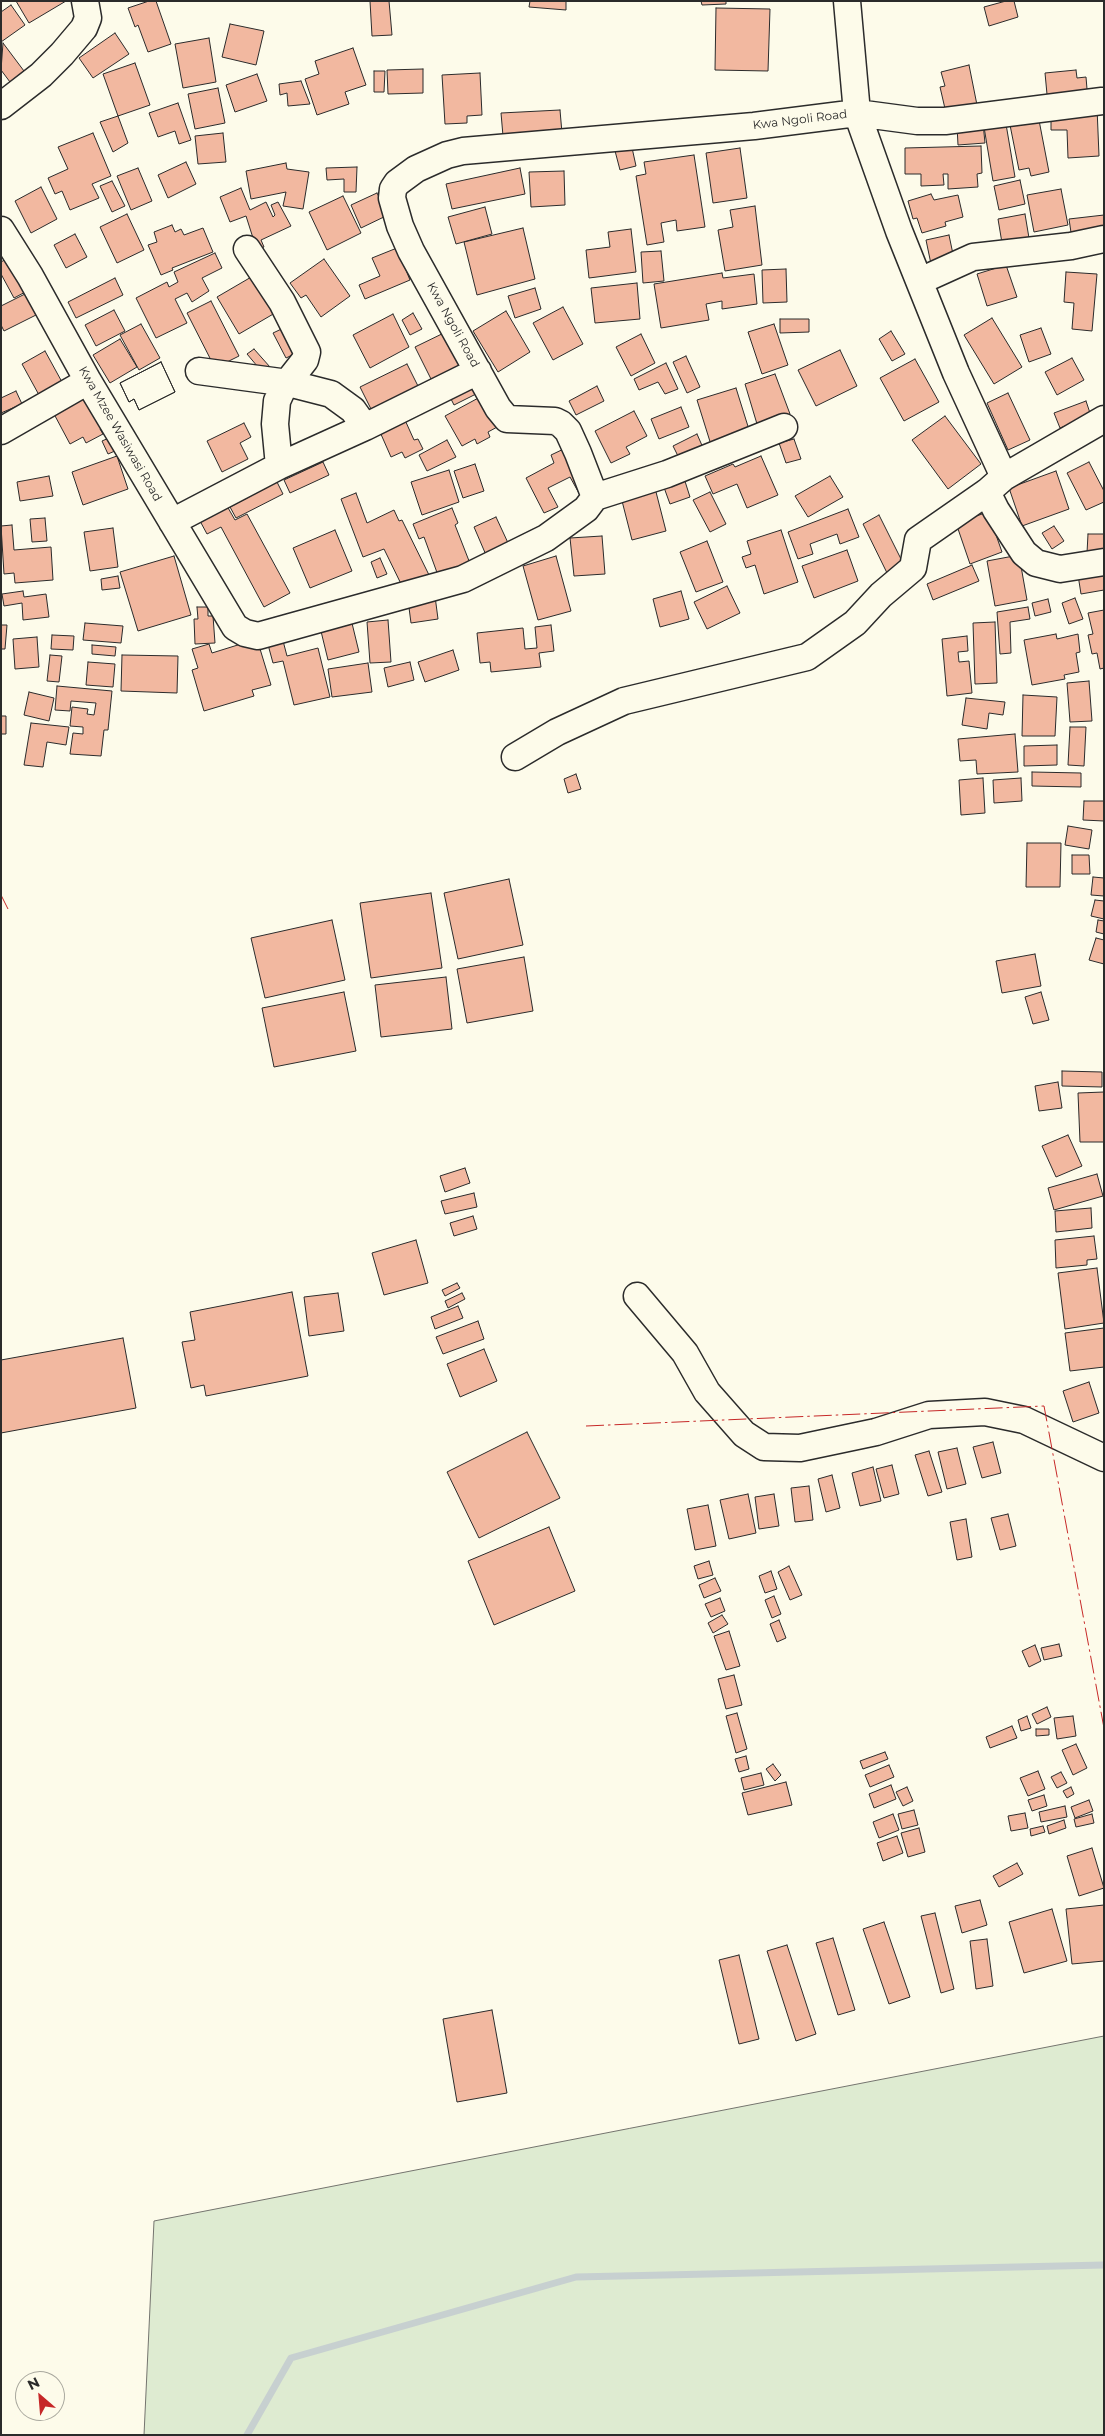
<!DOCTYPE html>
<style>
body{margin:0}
#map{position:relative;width:1105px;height:2436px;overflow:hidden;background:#fdfbea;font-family:Montserrat,sans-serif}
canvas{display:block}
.frame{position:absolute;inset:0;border:2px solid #2b2b2b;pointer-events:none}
.north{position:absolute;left:15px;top:2371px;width:50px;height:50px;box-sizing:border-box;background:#fdfbea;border:1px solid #a9a89e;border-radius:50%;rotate:333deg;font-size:14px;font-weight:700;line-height:20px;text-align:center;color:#2b2b2b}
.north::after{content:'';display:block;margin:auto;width:18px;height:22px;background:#c62828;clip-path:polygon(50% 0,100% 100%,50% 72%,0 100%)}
</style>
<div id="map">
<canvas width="1105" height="2436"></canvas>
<div class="frame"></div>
<div class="north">N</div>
</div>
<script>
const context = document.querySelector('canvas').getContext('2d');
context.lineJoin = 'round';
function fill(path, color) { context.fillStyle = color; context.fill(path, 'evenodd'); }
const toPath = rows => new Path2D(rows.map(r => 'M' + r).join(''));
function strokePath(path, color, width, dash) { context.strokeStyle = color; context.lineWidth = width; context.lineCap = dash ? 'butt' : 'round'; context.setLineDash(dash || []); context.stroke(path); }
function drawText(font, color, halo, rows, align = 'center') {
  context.font = font + ' Montserrat,sans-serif'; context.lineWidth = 4; context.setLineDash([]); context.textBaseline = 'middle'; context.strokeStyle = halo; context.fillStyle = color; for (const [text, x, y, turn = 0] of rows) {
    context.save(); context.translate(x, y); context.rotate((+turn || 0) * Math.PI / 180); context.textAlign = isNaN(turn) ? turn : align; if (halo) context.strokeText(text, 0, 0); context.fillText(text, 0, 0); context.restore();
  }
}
const green = toPath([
 [1104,2036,1104,2435,144,2435,154,2221,1104,2036]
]);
fill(green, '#deebd1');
strokePath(green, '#74746e', 1);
strokePath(toPath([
 [247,2435,291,2358,576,2277,1104,2265]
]), '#c7d0d0', 7);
const building = toPath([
 [16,1,66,1,29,23,16,1],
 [149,1,156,1,171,44,148,52,138,25,135,27,128,8,149,1],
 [370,1,389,1,392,35,372,36,370,1],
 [530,1,566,1,566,10,529,7,530,1],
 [701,1,726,1,726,4,702,5,701,1],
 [1006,1,1014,1,1018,17,989,26,984,7,1006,1],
 [11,5,25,25,1,42,1,12,11,5],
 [716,8,770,9,768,71,715,70,716,8],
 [230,24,264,31,256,65,222,57,230,24],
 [115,33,129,54,93,78,79,58,115,33],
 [209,38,216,82,183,88,175,44,209,38],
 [3,43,27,75,13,86,1,70,3,43],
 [353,48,366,85,345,92,349,104,317,115,305,79,319,74,315,61,353,48],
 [135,63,150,105,118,116,103,74,135,63],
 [969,65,977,105,946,113,940,87,945,86,941,72,969,65],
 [423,69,423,93,388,94,387,70,423,69],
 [1076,70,1077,78,1086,77,1088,101,1048,105,1045,73,1076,70],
 [374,71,385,71,384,92,374,92,374,71],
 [480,73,482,115,467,116,467,123,445,124,442,75,480,73],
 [257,74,267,101,235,112,226,85,257,74],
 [301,81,310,104,288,106,287,93,280,95,279,84,301,81],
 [218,88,225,123,195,129,188,94,218,88],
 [178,103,191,140,179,144,175,131,158,137,149,113,178,103],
 [1097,107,1099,156,1068,158,1067,130,1051,130,1051,109,1097,107],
 [560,110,562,133,503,136,501,113,560,110],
 [1038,115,1049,172,1031,176,1029,168,1019,170,1009,120,1038,115],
 [118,116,128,143,113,152,100,122,118,116],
 [983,123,985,143,958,145,957,126,983,123],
 [1006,124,1015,177,993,181,984,127,1006,124],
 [93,133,111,176,92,184,99,198,70,210,62,191,55,194,48,178,68,169,58,147,93,133],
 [223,133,226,162,198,164,195,136,223,133],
 [631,143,636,166,620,170,614,147,631,143],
 [981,146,982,173,977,174,978,187,948,189,948,174,943,174,944,185,921,186,921,174,905,174,905,148,981,146],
 [740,148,747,198,713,203,706,153,740,148],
 [694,155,705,227,677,231,676,220,661,223,664,242,647,245,636,176,646,174,644,162,694,155],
 [186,162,196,184,168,198,158,175,186,162],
 [286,163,287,169,309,172,303,209,283,206,286,192,251,199,246,171,286,163],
 [357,167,356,192,344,192,344,179,327,180,326,168,357,167],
 [138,168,152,201,131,210,117,176,138,168],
 [520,168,525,194,452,209,446,184,520,168],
 [564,171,565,205,531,207,529,172,564,171],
 [1020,180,1025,204,999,210,994,186,1020,180],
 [112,181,125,206,112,212,100,186,112,181],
 [41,187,57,219,31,233,15,201,41,187],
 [241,188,250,210,266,202,273,217,275,215,271,205,278,202,291,226,261,240,264,247,251,253,253,238,246,216,230,222,220,197,241,188],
 [1061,189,1068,225,1034,232,1027,195,1061,189],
 [377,193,388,215,361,228,351,205,377,193],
 [931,194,934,200,958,195,963,217,945,222,946,226,922,233,917,218,913,219,908,201,931,194],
 [343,196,361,233,327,250,309,212,343,196],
 [755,206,762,265,725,271,718,230,733,227,730,210,755,206],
 [485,207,492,234,456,244,448,217,485,207],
 [127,214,144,250,117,263,100,227,127,214],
 [1025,214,1029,238,1002,243,998,219,1025,214],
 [1104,215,1104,236,1072,239,1069,219,1104,215],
 [172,225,175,232,181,229,184,235,203,228,213,252,172,268,173,270,161,275,148,245,157,242,154,232,172,225],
 [523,228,535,279,477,295,464,242,523,228],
 [631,229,636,272,589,278,586,250,610,247,608,232,631,229],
 [75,234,87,257,66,268,54,245,75,234],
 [949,235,954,259,931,264,926,240,949,235],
 [397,248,410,280,365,299,359,285,380,276,372,258,397,248],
 [661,251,664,281,643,283,641,252,661,251],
 [215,253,222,268,202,278,209,291,192,302,187,293,175,299,187,323,156,338,136,298,167,282,169,287,178,282,174,272,215,253],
 [13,255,31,289,14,298,1,274,1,262,13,255],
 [324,259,350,296,321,317,306,295,301,298,290,283,324,259],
 [1006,265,1017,297,987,306,977,274,1006,265],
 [786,269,787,302,763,303,762,270,786,269],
 [1066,272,1097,274,1092,331,1072,329,1074,303,1064,302,1066,272],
 [722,273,723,278,754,274,757,304,722,309,722,301,706,304,709,320,661,328,654,284,722,273],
 [253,276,275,313,239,334,217,297,253,276],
 [115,278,123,295,76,318,68,302,115,278],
 [637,283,640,319,595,323,591,288,637,283],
 [535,288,541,309,515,318,508,296,535,288],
 [27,293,38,314,4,331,1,325,1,306,27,293],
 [211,301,239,356,215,368,187,313,211,301],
 [563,307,583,344,553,360,533,323,563,307],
 [114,310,125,331,96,346,85,325,114,310],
 [506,311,530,352,498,372,473,331,506,311],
 [413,313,422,329,410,335,402,320,413,313],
 [393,314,409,347,370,368,353,335,393,314],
 [992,318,1022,367,994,384,964,335,992,318],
 [780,319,809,319,809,332,780,333,780,319],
 [141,324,160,358,139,370,120,335,141,324],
 [774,324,788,365,762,374,748,332,774,324],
 [290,325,303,350,286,358,273,333,290,325],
 [1041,328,1051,354,1029,362,1020,335,1041,328],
 [450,330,469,371,435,387,415,347,450,330],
 [891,331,905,354,892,361,879,339,891,331],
 [641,334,655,363,631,376,616,347,641,334],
 [120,339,137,367,110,383,93,355,120,339],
 [254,349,270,367,263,373,247,354,254,349],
 [840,350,857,386,816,406,798,370,840,350],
 [45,351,62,382,39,395,22,364,45,351],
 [686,356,700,387,687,393,673,362,686,356],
 [1072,358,1084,380,1057,395,1045,372,1072,358],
 [915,359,939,402,904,421,880,378,915,359],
 [161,362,175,392,139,410,134,399,129,402,120,383,161,362],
 [161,362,175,392,139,410,134,399,129,402,120,383,161,362],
 [666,363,678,389,665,394,658,382,639,390,634,379,666,363],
 [407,364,421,392,374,415,360,387,407,364],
 [775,374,790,414,757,424,745,384,775,374],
 [477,377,484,390,454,405,447,391,477,377],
 [597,386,604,401,576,415,569,401,597,386],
 [736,388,751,436,712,448,697,400,736,388],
 [16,391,22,404,1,413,1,398,16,391],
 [92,393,109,423,100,429,103,434,86,443,83,437,70,444,54,414,92,393],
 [1008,393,1030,440,1008,450,987,403,1008,393],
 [482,396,499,426,488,432,490,437,477,444,475,439,462,446,445,416,482,396],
 [1086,401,1091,416,1060,428,1054,413,1086,401],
 [681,407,689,427,659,439,651,419,681,407],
 [634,411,647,436,626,447,630,454,611,463,595,431,634,411],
 [945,416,981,464,948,489,912,440,945,416],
 [405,420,414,440,418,439,423,449,405,458,402,452,391,457,380,432,405,420],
 [244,423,251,437,240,443,248,459,222,472,207,441,244,423],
 [118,434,124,447,108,454,102,441,118,434],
 [697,434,704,450,681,462,673,446,697,434],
 [794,439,801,459,786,463,779,443,794,439],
 [447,440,456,457,427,471,419,455,447,440],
 [570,446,590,489,580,495,570,477,548,488,558,507,544,513,526,478,554,463,551,455,570,446],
 [117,456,128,489,83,505,72,472,117,456],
 [761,456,778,495,747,508,737,484,713,494,705,476,733,464,735,467,761,456],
 [323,462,329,475,290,493,284,480,323,462],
 [1089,462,1104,491,1104,502,1086,510,1067,473,1089,462],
 [475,464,484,491,463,498,454,471,475,464],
 [449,470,459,502,422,515,411,482,449,470],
 [1056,471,1069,509,1022,526,1009,488,1056,471],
 [683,475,690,497,670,504,662,482,683,475],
 [49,476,53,496,20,501,17,482,49,476],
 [830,476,843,497,808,517,795,496,830,476],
 [277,482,283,494,236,518,230,507,277,482],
 [655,488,666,531,632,540,621,497,655,488],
 [710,492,726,524,710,532,693,500,710,492],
 [356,493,367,523,394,510,399,521,402,520,430,577,404,590,384,549,363,557,341,499,356,493],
 [227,506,235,520,247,514,290,593,264,607,221,527,207,534,200,521,227,506],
 [452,508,458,523,455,525,471,566,439,578,424,537,419,539,413,524,452,508],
 [848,509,859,537,840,544,837,534,810,544,813,554,798,559,788,532,848,509],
 [988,512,1002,552,970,564,956,523,988,512],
 [879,515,906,569,889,577,863,524,879,515],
 [496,517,509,545,486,555,474,527,496,517],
 [45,518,47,541,32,542,30,519,45,518],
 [12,525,14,550,51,547,53,580,15,583,14,573,4,574,1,526,12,525],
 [1054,526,1064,541,1052,549,1042,533,1054,526],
 [113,528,118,567,90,571,84,532,113,528],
 [335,530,352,571,310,588,293,548,335,530],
 [781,530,798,582,764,594,755,565,746,568,742,557,751,554,747,541,781,530],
 [1088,534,1104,534,1104,553,1087,553,1088,534],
 [602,536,605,574,574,576,570,538,602,536],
 [707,541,723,582,696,592,680,552,707,541],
 [847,550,858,581,814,598,802,566,847,550],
 [1019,555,1027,600,995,606,987,561,1019,555],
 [174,556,191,615,138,631,120,572,174,556],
 [556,556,571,611,538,620,523,566,556,556],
 [380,558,387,574,377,578,371,562,380,558],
 [972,565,979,581,933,600,927,584,972,565],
 [1104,570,1104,590,1081,594,1078,575,1104,570],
 [118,576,120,588,102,590,101,579,118,576],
 [727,586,740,613,707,629,694,602,727,586],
 [23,591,24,597,46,594,49,617,23,620,22,603,4,606,2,594,23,591],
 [681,591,689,619,660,627,653,599,681,591],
 [435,596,438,619,411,623,408,600,435,596],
 [1075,598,1083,619,1069,624,1062,603,1075,598],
 [1048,599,1051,612,1035,616,1032,603,1048,599],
 [197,607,208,607,208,616,213,616,215,643,195,644,194,619,198,619,197,607],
 [1028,607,1030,619,1010,622,1011,653,1000,654,997,612,1028,607],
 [1104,610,1104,668,1100,669,1097,653,1092,654,1088,635,1093,634,1088,613,1104,610],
 [350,615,359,652,328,660,319,623,350,615],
 [388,620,391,662,370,663,367,622,388,620],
 [995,622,997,683,975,684,973,623,995,622],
 [85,623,123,626,121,643,83,640,85,623],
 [1,625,7,625,5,649,1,649,1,625],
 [551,625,554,651,539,653,541,667,491,672,490,662,480,663,477,633,523,628,525,649,537,648,535,627,551,625],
 [1056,634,1057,639,1078,634,1080,652,1076,653,1079,672,1064,675,1065,679,1032,685,1024,640,1056,634],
 [52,635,74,636,73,650,51,649,52,635],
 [967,636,968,651,958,652,959,662,969,661,972,693,947,696,942,639,967,636],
 [37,637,39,667,15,669,13,639,37,637],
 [282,637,287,656,318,648,330,697,294,705,283,661,273,663,267,641,282,637],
 [257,639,271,685,252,690,254,696,204,711,192,670,198,668,192,649,209,644,212,653,257,639],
 [92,645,116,647,115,656,92,654,92,645],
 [453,650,459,670,425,682,418,662,453,650],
 [50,655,62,656,59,682,47,681,50,655],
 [122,655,178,656,177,693,121,691,122,655],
 [88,662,115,664,113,687,86,685,88,662],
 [410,662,414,680,388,687,384,668,410,662],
 [368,663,372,692,332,697,328,669,368,663],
 [1089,681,1092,721,1070,722,1067,683,1089,681],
 [57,686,112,691,108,730,104,730,101,756,70,754,73,733,83,734,83,727,70,726,72,707,88,709,87,714,94,715,96,703,71,701,70,711,55,710,57,686],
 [29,692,54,698,49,721,24,715,29,692],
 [1023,695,1057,697,1055,736,1022,736,1023,695],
 [966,698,1005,702,1003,715,989,713,987,729,962,725,966,698],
 [1,716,6,716,6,734,1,734,1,716],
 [31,723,69,727,66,745,47,742,43,767,24,765,31,723],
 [1070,727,1086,727,1084,766,1068,765,1070,727],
 [1015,734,1018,772,977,774,976,760,960,761,958,739,1015,734],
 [1057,745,1057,765,1024,766,1024,746,1057,745],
 [1032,772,1081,773,1081,787,1032,786,1032,772],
 [576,774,581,789,568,793,564,779,576,774],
 [983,778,985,813,961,815,959,780,983,778],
 [1021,778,1022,801,994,803,993,780,1021,778],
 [1084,801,1104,801,1104,821,1083,820,1084,801],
 [1068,826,1092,830,1089,849,1065,845,1068,826],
 [1027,843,1061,843,1060,887,1026,887,1027,843],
 [1072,855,1089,855,1090,874,1072,874,1072,855],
 [1093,877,1104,878,1104,896,1091,895,1093,877],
 [509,879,523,945,458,959,444,893,509,879],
 [431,893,442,968,371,978,360,903,431,893],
 [1095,900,1104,901,1104,919,1091,916,1095,900],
 [332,920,345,980,265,998,251,938,332,920],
 [1098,920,1104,921,1104,934,1096,932,1098,920],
 [1096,938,1104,940,1104,964,1089,960,1096,938],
 [1035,954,1041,986,1002,993,996,961,1035,954],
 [524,957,533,1011,467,1023,457,969,524,957],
 [446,977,452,1029,381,1037,375,985,446,977],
 [344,992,356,1051,274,1067,262,1008,344,992],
 [1041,992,1049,1020,1033,1024,1025,997,1041,992],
 [1062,1071,1102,1072,1102,1087,1062,1086,1062,1071],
 [1058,1082,1062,1108,1039,1111,1035,1086,1058,1082],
 [1104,1092,1104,1142,1080,1142,1078,1093,1104,1092],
 [1068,1135,1082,1166,1056,1177,1042,1146,1068,1135],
 [465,1168,470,1183,445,1192,440,1176,465,1168],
 [1097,1174,1103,1196,1054,1210,1048,1188,1097,1174],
 [474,1193,477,1207,445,1214,441,1201,474,1193],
 [1091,1208,1092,1228,1056,1232,1055,1211,1091,1208],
 [473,1216,477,1229,454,1236,450,1223,473,1216],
 [1094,1236,1097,1259,1087,1260,1087,1265,1056,1268,1055,1240,1094,1236],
 [416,1240,428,1283,384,1295,372,1253,416,1240],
 [1097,1268,1104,1323,1065,1329,1058,1273,1097,1268],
 [457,1283,460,1288,445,1296,442,1290,457,1283],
 [292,1292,308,1376,206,1396,204,1385,191,1388,182,1342,195,1340,190,1312,292,1292],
 [338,1293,344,1331,309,1336,304,1297,338,1293],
 [462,1293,465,1299,448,1308,445,1301,462,1293],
 [458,1306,463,1318,435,1329,431,1317,458,1306],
 [478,1321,484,1339,443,1354,436,1337,478,1321],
 [1104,1328,1104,1367,1070,1371,1065,1333,1104,1328],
 [123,1338,136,1408,1,1433,1,1360,123,1338],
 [484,1349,497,1381,460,1397,447,1364,484,1349],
 [1089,1382,1099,1413,1073,1422,1063,1391,1089,1382],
 [527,1432,560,1498,479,1538,447,1472,527,1432],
 [993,1442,1001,1473,982,1478,973,1447,993,1442],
 [957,1448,966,1484,947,1489,938,1452,957,1448],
 [929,1451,942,1492,928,1496,915,1455,929,1451],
 [892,1465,899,1494,884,1498,876,1469,892,1465],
 [873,1467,881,1501,860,1506,852,1473,873,1467],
 [832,1475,840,1508,826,1512,818,1479,832,1475],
 [809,1486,813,1520,795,1522,791,1488,809,1486],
 [748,1494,756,1533,729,1539,720,1500,748,1494],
 [774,1494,779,1526,759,1529,755,1497,774,1494],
 [708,1505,716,1546,695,1550,687,1509,708,1505],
 [1008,1514,1016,1546,1000,1550,991,1518,1008,1514],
 [966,1519,972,1557,957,1560,950,1522,966,1519],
 [549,1527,575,1591,494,1625,468,1561,549,1527],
 [709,1561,713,1575,698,1579,694,1566,709,1561],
 [789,1566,802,1595,790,1600,778,1572,789,1566],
 [771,1571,777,1589,765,1593,759,1576,771,1571],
 [715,1578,721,1591,704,1598,699,1585,715,1578],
 [774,1596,781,1614,772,1618,765,1600,774,1596],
 [720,1598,725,1611,711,1617,705,1604,720,1598],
 [722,1615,728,1624,713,1633,708,1623,722,1615],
 [779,1620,786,1638,777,1642,770,1624,779,1620],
 [729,1631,740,1666,726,1670,714,1636,729,1631],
 [1059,1644,1062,1656,1044,1660,1041,1648,1059,1644],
 [1035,1645,1041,1661,1029,1667,1022,1651,1035,1645],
 [734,1675,742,1705,726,1709,718,1679,734,1675],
 [1047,1707,1051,1717,1037,1724,1032,1714,1047,1707],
 [737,1713,747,1749,736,1753,726,1716,737,1713],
 [1027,1716,1031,1728,1021,1731,1018,1720,1027,1716],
 [1073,1716,1076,1736,1057,1739,1054,1718,1073,1716],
 [1012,1726,1017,1738,990,1748,986,1737,1012,1726],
 [1036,1729,1049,1729,1049,1735,1036,1736,1036,1729],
 [1076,1744,1087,1768,1073,1775,1062,1750,1076,1744],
 [885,1752,888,1759,863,1769,860,1761,885,1752],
 [746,1756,749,1769,739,1772,735,1759,746,1756],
 [773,1764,781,1775,775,1781,766,1769,773,1764],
 [889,1765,894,1777,870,1787,865,1775,889,1765],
 [1038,1771,1045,1789,1028,1796,1020,1778,1038,1771],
 [1061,1772,1067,1783,1057,1788,1051,1777,1061,1772],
 [761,1773,764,1785,744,1790,741,1778,761,1773],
 [786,1782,792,1805,748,1815,742,1793,786,1782],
 [891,1785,896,1799,874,1808,869,1794,891,1785],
 [907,1787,913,1801,903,1806,896,1792,907,1787],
 [1071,1787,1074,1794,1067,1798,1063,1791,1071,1787],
 [1044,1795,1047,1806,1032,1811,1028,1800,1044,1795],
 [1089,1800,1093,1811,1075,1818,1071,1807,1089,1800],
 [1065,1806,1067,1817,1041,1822,1039,1812,1065,1806],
 [914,1810,918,1825,902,1829,898,1814,914,1810],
 [1025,1813,1028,1828,1011,1831,1008,1816,1025,1813],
 [893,1814,899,1830,879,1838,873,1822,893,1814],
 [1092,1814,1094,1823,1076,1827,1074,1819,1092,1814],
 [1064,1820,1066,1828,1049,1834,1047,1826,1064,1820],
 [1043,1826,1045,1832,1031,1836,1030,1829,1043,1826],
 [919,1828,925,1852,908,1857,901,1833,919,1828],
 [897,1836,903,1853,883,1861,877,1843,897,1836],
 [1092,1848,1104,1888,1079,1896,1067,1856,1092,1848],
 [1017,1863,1023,1874,999,1887,993,1876,1017,1863],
 [980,1900,987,1925,962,1933,955,1906,980,1900],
 [1104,1905,1104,1961,1072,1964,1066,1909,1104,1905],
 [1052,1909,1067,1961,1024,1973,1009,1922,1052,1909],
 [935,1913,954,1989,941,1993,921,1916,935,1913],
 [884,1922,910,1997,889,2004,863,1929,884,1922],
 [833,1938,855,2010,838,2015,816,1943,833,1938],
 [987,1939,993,1986,976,1989,970,1941,987,1939],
 [787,1945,816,2034,796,2041,767,1951,787,1945],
 [739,1955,759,2039,739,2044,719,1960,739,1955],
 [492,2010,507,2093,457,2102,443,2019,492,2010]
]);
fill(building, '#f2b8a0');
strokePath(building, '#2b2b2b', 1);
const minor = toPath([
 [847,1,857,113,899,231,956,373,1004,477],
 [1,106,41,75,62,54,84,28,88,18,85,1],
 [1,230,30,276,88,381,235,627,245,633,258,636,463,579,546,538,586,509,595,497,578,453,568,431,561,424,555,421,507,419,498,408,411,251,400,226,392,198,393,189,397,183,416,169,447,155,463,151,754,126,857,113,917,121,945,121,1102,101],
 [247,249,282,302,307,352,305,360,283,388,277,401,275,424,279,466],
 [920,281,973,257,1071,246,1104,239],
 [199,371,288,383,331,394,353,410,365,427],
 [1,431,88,381],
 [987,492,996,510,1024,553,1036,563,1060,569,1104,562],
 [595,497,667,474,784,427],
 [172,522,279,466,365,427,478,371],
 [515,757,557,732,624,701,807,657,855,623,881,595,913,568,918,540,987,492,1004,477,1104,419],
 [637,1296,685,1353,707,1392,744,1434,764,1447,800,1448,876,1432,929,1415,985,1412,1024,1420,1104,1458]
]);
strokePath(minor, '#2b2b2b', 29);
strokePath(minor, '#fdfbea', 26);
strokePath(toPath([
 [1,895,8,909],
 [586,1426,1044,1406,1104,1728]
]), '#c62828', 1, [18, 4, 2.5, 4]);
drawText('12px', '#2b2b2b', '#fdfbea', [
 ["Kwa Ngoli Road",800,120,-7],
 ["Kwa Ngoli Road",453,325,61],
 ["Kwa Mzee Wasiwasi Road",120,434,60]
]);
</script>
